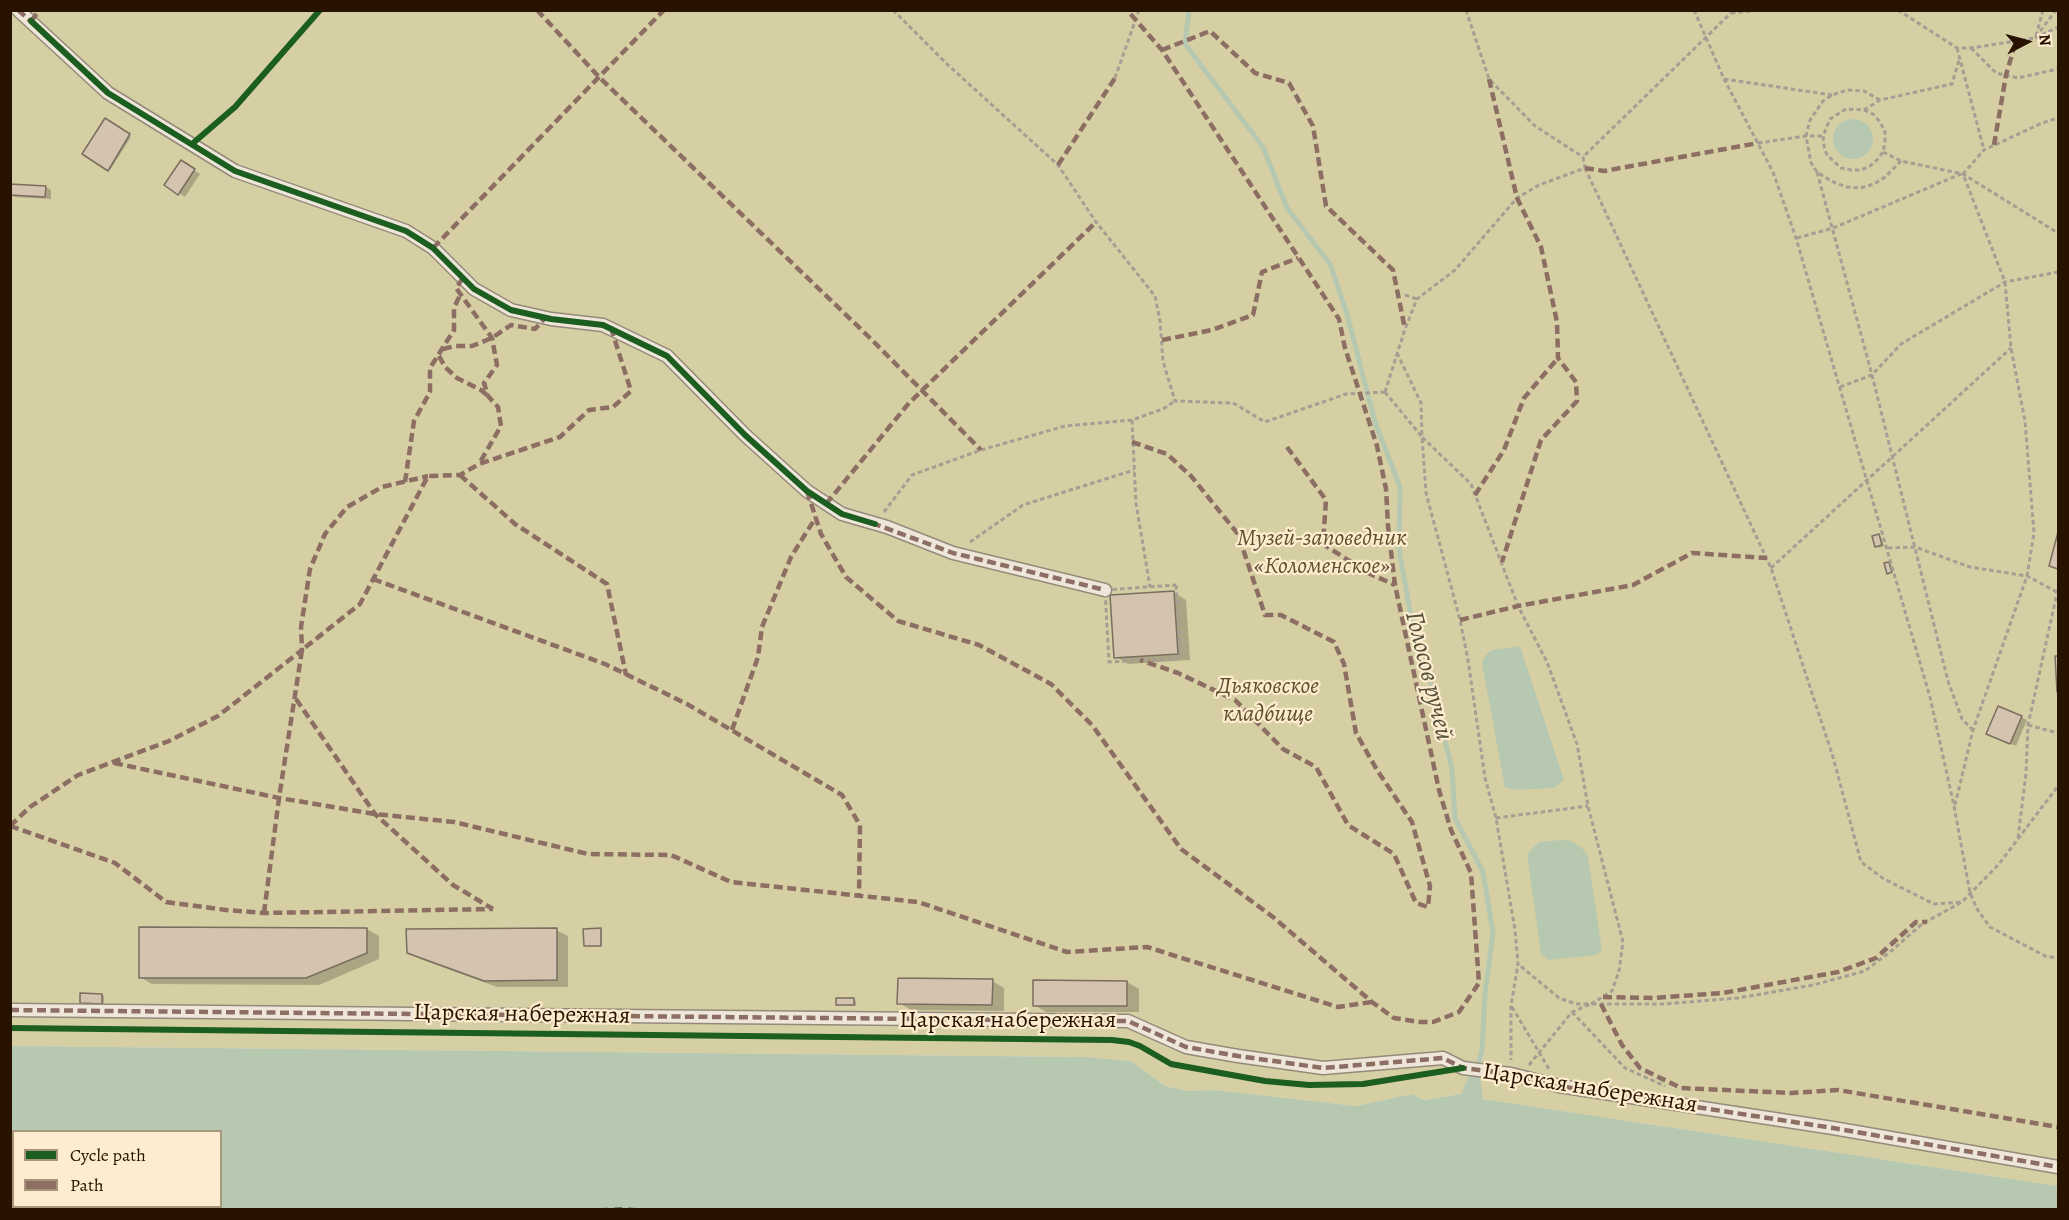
<!DOCTYPE html>
<meta charset="utf-8">
<style>
body{margin:0}
#map{position:relative;width:2069px;height:1220px;overflow:hidden;background:#ecdec4;font-family:Alegreya,serif}
canvas{display:block}
.frame{position:absolute;inset:0;border:12px solid #281200;pointer-events:none}
.legend{position:absolute;left:12px;top:1130px;width:210px;height:78px;box-sizing:border-box;background:#fdecce;border:2px solid #a8957c;margin:0;padding:8px 10px;list-style:none;font-size:18px;color:#281200}
.legend li{display:flex;align-items:center;gap:12px;height:30px}
.legend b{width:30px;border:2px solid #a8957c}
.north{position:absolute;left:1997px;top:12px;width:60px;height:60px;-webkit-text-stroke:4px #fdecce;paint-order:stroke;rotate:84deg;font-size:16px;font-weight:700;line-height:24px;text-align:center;color:#281200}
.north::after{content:'';display:block;margin:auto;width:21px;height:27px;background:#281200;clip-path:polygon(50% 0,100% 100%,50% 72%,0 100%)}
</style>
<div id="map">
<canvas width="2069" height="1220"></canvas>
<div class="frame"></div>
<ul class="legend">
<li><b style="height:8px;background:#1b5e20"></b>Cycle path</li>
<li><b style="height:8px;background:#8d6e63"></b>Path</li>
</ul>
<div class="north">N</div>
</div>
<script>
const context = document.querySelector('canvas').getContext('2d');
context.lineJoin = 'round';
function fill(path, color) { context.fillStyle = color; context.fill(path, 'evenodd'); }
const toPath = rows => new Path2D(rows.map(r => 'M' + r).join(''));
function strokePath(path, color, width, dash) { context.strokeStyle = color; context.lineWidth = width; context.lineCap = dash ? 'butt' : 'round'; context.setLineDash(dash || []); context.stroke(path); }
function drawText(font, color, halo, rows, align = 'center') {
  context.font = font + ' Alegreya,serif'; context.lineWidth = 4.5; context.setLineDash([]); context.textBaseline = 'middle'; context.strokeStyle = halo; context.fillStyle = color; for (const [text, x, y, turn = 0] of rows) {
    context.save(); context.translate(x, y); context.rotate((+turn || 0) * Math.PI / 180); context.textAlign = isNaN(turn) ? turn : align; if (halo) context.strokeText(text, 0, 0); context.fillText(text, 0, 0); context.restore();
  }
}
fill(toPath([
 [11,11,2058,11,2058,1186,1483,1099,1469,1075,1461,1094,1424,1100,1412,1094,1356,1106,1215,1090,1187,1091,1165,1086,1131,1061,1086,1057,11,1046]
]), '#d6cfa4');
fill(toPath([
 '1833 139a20 20 0 1 1 40 0a20 20 0 1 1-40 0Z',
 [1520,646,1564,780,1554,788,1516,790,1505,788,1482,663,1485,656,1492,650],
 [1561,840,1571,841,1582,848,1588,856,1602,950,1596,955,1549,960,1541,954,1527,854,1539,842],
 [11,1046,1086,1057,1131,1061,1165,1086,1187,1091,1215,1090,1356,1106,1412,1094,1424,1100,1461,1094,1469,1075,1480,1076,1483,1099,2058,1186,2058,1210,11,1210],
 [14,1132,220,1132,220,1206,14,1206]
]), '#b7c8b0');
fill(toPath([
 [105,120,131,137,110,170,84,154],
 [187,165,200,174,185,197,166,185],
 [10,185,46,187,51,190,51,199,14,197,10,195],
 [1879,535,1881,537,1884,546,1879,548,1876,546],
 [1174,593,1186,600,1190,660,1128,664,1116,657],
 [2021,717,2027,720,2016,746,1994,737],
 [367,929,379,936,379,959,319,985,152,984,140,977],
 [556,930,568,936,568,987,497,987,420,959,408,952],
 [600,930,602,931,602,946,585,945],
 [992,981,1004,988,1004,1011,911,1010,899,1003],
 [1034,981,1127,982,1139,989,1139,1012,1046,1012,1034,1005],
 [102,995,104,996,104,1004,81,1002],
 [853,1000,856,1001,856,1006,838,1004]
]), '#0003');
strokePath(toPath([
 [1189,10,1185,44,1263,147,1287,208,1330,264,1347,314,1375,422,1400,487,1399,549,1410,611,1429,676,1452,769,1455,818,1483,872,1493,933,1485,994,1482,1051,1476,1071]
]), '#b7c8b0', 5);
strokePath(toPath([
 [558,1210,625,1208,657,1210]
]), '#524f3a', 1.5, [8, 6]);
const building = toPath([
 [105,118,130,134,108,171,82,154,105,118],
 [181,160,195,169,178,195,164,185,181,160],
 [10,184,46,186,45,197,10,195,10,184],
 [2058,532,2058,569,2049,566,2058,532],
 [1879,534,1882,545,1875,547,1872,536,1879,534],
 [1889,562,1892,572,1887,574,1884,563,1889,562],
 [1174,591,1178,654,1114,658,1110,595,1174,591],
 [2055,656,2058,656,2058,692,2057,692,2055,656],
 [1998,706,2022,716,2010,744,1986,734,1998,706],
 [139,927,367,928,367,953,306,978,139,978,139,927],
 [557,928,557,980,484,981,407,953,406,929,557,928],
 [601,928,601,946,584,946,583,929,601,928],
 [898,978,993,979,992,1005,897,1004,898,978],
 [1033,980,1127,981,1127,1006,1033,1006,1033,980],
 [80,993,102,994,102,1004,80,1003,80,993],
 [836,998,854,998,854,1005,836,1005,836,998]
]);
fill(building, '#d3c3af');
strokePath(building, '#796e5f', 1.5);
const pedestrian = toPath([
 [18,10,108,93,235,171,406,231,433,248,474,289,511,310,551,319,603,325,667,356,745,435,807,491,842,514,887,527,953,553,1105,590],
 [10,1010,1128,1021,1186,1047,1238,1056,1323,1068,1443,1058,1463,1068,1511,1074,1559,1086,1833,1128,2058,1167]
]);
strokePath(pedestrian, '#958a7a', 15);
strokePath(toPath([
 [893,10,947,64,1058,165,1096,222,1155,296,1160,321,1163,361,1175,401,1233,403,1265,422,1346,394,1385,392],
 [1466,10,1489,79,1535,126,1583,157],
 [1694,10,1724,79,1773,172,1796,238,1930,697,1954,806,1970,893,1977,909,1990,927,2045,956,2058,958],
 [1898,10,1957,48,1971,48,2035,38,2056,10],
 [1731,13,1762,10],
 [2036,36,2043,10],
 [2035,38,2058,27],
 [1957,48,1984,150],
 [1971,48,1996,73,2018,78,2058,69],
 [1115,78,1139,10],
 [1724,79,1832,95],
 [1880,100,1864,91,1848,90,1832,95,1823,101,1810,120,1806,136,1811,163,1817,172,1831,181,1846,187,1860,188,1874,184,1885,177,1901,161],
 [1864,110,1873,114,1880,122,1885,132,1885,142,1883,152,1877,160,1870,166,1861,170,1851,170,1841,168,1827,155,1824,146,1823,136,1830,119,1846,109,1864,110,1880,100,1952,84,1959,60],
 [202,135,235,107,320,10],
 [1758,143,1806,136,1823,136],
 [1883,152,1901,161,1963,174,2058,233],
 [1585,168,1771,568,1833,757,1861,862,1884,879,1934,904,1962,902],
 [1817,172,1872,375,1948,681,1962,719,1973,730],
 [1797,238,1833,228,1961,174],
 [1405,295,1417,299],
 [1397,353,1421,403,1422,437,1471,484,1518,606,1547,662,1577,744,1588,806,1623,942,1619,971,1612,991,1591,1004,1576,1004,1559,998,1518,964],
 [1840,387,1872,375,1901,344,2005,282,2058,272],
 [1385,392,1422,437,1426,493,1460,620,1468,660,1485,778,1496,818,1515,930,1518,964,1511,1006,1511,1060],
 [1385,392,1405,329,1417,299,1455,270,1517,198,1539,185,1585,168,1583,157,1734,10],
 [1132,420,1136,503,1150,587],
 [884,512,912,475,981,450,1065,426,1132,420,1163,409,1175,401],
 [970,542,1023,505,1134,470],
 [1888,548,1915,547,1970,567,2027,576,2057,592],
 [1771,568,2011,348],
 [1176,585,1181,658,1109,662,1105,590,1176,585],
 [2028,725,2058,733],
 [1955,805,1973,730,2027,576,2034,533,2025,421,2011,348,2005,282,1963,174,1984,150,2042,123,2058,118],
 [1496,818,1588,806],
 [2018,838,2026,773,2028,725,2057,593],
 [1512,1007,1549,1069],
 [1572,1012,1625,1068,1665,1086],
 [1529,1065,1572,1012,1591,1004,1663,1004,1738,998,1813,985,1865,971,1890,952,1922,924,1962,902,1999,864,2058,786]
]), '#a69e93', 3, [4.5, 3]);
strokePath(pedestrian, '#eee6d9', 12);
strokePath(toPath([
 [18,10,34,24],
 [537,10,600,78,870,338,981,450],
 [31,21,40,10],
 [1162,50,1210,31,1255,73,1289,83,1313,126,1326,206,1393,270,1405,329],
 [1489,79,1517,198,1541,247,1557,322,1558,358,1576,382,1577,401,1541,440,1502,562],
 [1994,145,2006,75,2016,41],
 [1058,165,1115,78],
 [1585,168,1604,171,1758,143],
 [433,248,664,10],
 [463,278,456,288,492,338,497,365,484,383,488,396,498,407,501,426,479,464],
 [1162,340,1212,330,1253,315,1262,272,1298,258],
 [443,349,455,346,472,346,492,338,511,325,535,329,545,318],
 [439,356,445,367,457,378,481,390,488,396],
 [1132,442,1167,454,1191,476,1242,539,1244,552,1265,615,1281,615,1334,642,1344,664,1356,733,1377,770,1412,822,1430,886,1428,907,1416,903,1394,854,1348,825,1316,767,1283,749,1235,700,1178,673,1140,660],
 [1287,447,1326,500,1323,544,1368,573,1395,585],
 [460,475,515,524,607,584,626,675],
 [405,482,414,421,430,392,430,368,454,330,454,308,460,295],
 [807,491,821,534,846,577,898,621,979,645,1051,684,1092,725,1181,849,1273,917,1372,1002,1394,1018,1419,1022,1433,1022,1459,1012,1479,983,1471,873,1451,830,1439,790,1395,585,1388,526,1386,489,1377,446,1345,348,1339,319,1162,50,1127,10],
 [1475,495,1504,450,1524,398,1558,358],
 [826,504,909,403,1096,222],
 [872,523,953,553,1105,590],
 [373,579,605,664,687,704,842,795,860,825,859,896],
 [1460,620,1518,606,1633,585,1692,553,1767,558],
 [296,699,375,814,453,885,493,909],
 [732,730,758,657,762,627,791,557,816,517],
 [114,763,279,798,375,814,454,822,588,854,671,855,731,882,918,902,1067,952,1147,947,1338,1007,1372,1002],
 [10,826,30,807,78,775,169,741,218,716,302,650,301,627,310,569,325,534,347,507,382,487,428,476],
 [10,826,115,863,166,902,226,910,264,913,493,909],
 [264,913,279,798,302,650,360,604,428,476,460,475,479,464,560,437,589,410,613,407,631,391,611,328],
 [1603,997,1653,998,1723,993,1838,972,1876,958,1916,922,1927,922],
 [1601,1004,1622,1045,1640,1068,1681,1088,1791,1093,1838,1090,2058,1127],
 [10,1010,1128,1021,1186,1047,1238,1056,1323,1068,1443,1058,1463,1068,1511,1074,1559,1086,1833,1128,2058,1167]
]), '#8d6e63', 4.5, [9, 4.5]);
strokePath(toPath([
 [31,21,108,93,235,171,406,231,433,248,474,289,511,310,551,319,603,325,667,356,745,435,807,491,842,514,875,524],
 [192,144,235,107,320,10],
 [10,1028,1112,1040,1129,1042,1140,1046,1171,1064,1265,1081,1309,1085,1363,1084,1463,1068]
]), '#1b5e20', 6);
drawText('italic 24px', '#5f5030', '#fdecce', [
 ["Музей-заповедник",1322,539],
 ["«Коломенское»",1322,567],
 ["Дьяковское",1268,687],
 ["кладбище",1268,715]
]);
drawText('24px', '#281200', '#fdecce', [
 ["Царская набережная",522,1015,1],
 ["Царская набережная",1008,1021],
 ["Царская набережная",1590,1089,9]
]);
drawText('italic 26px', '#524f3a', '#fdecce', [
 ["Голосов ручей",1428,676,76]
]);
</script>
